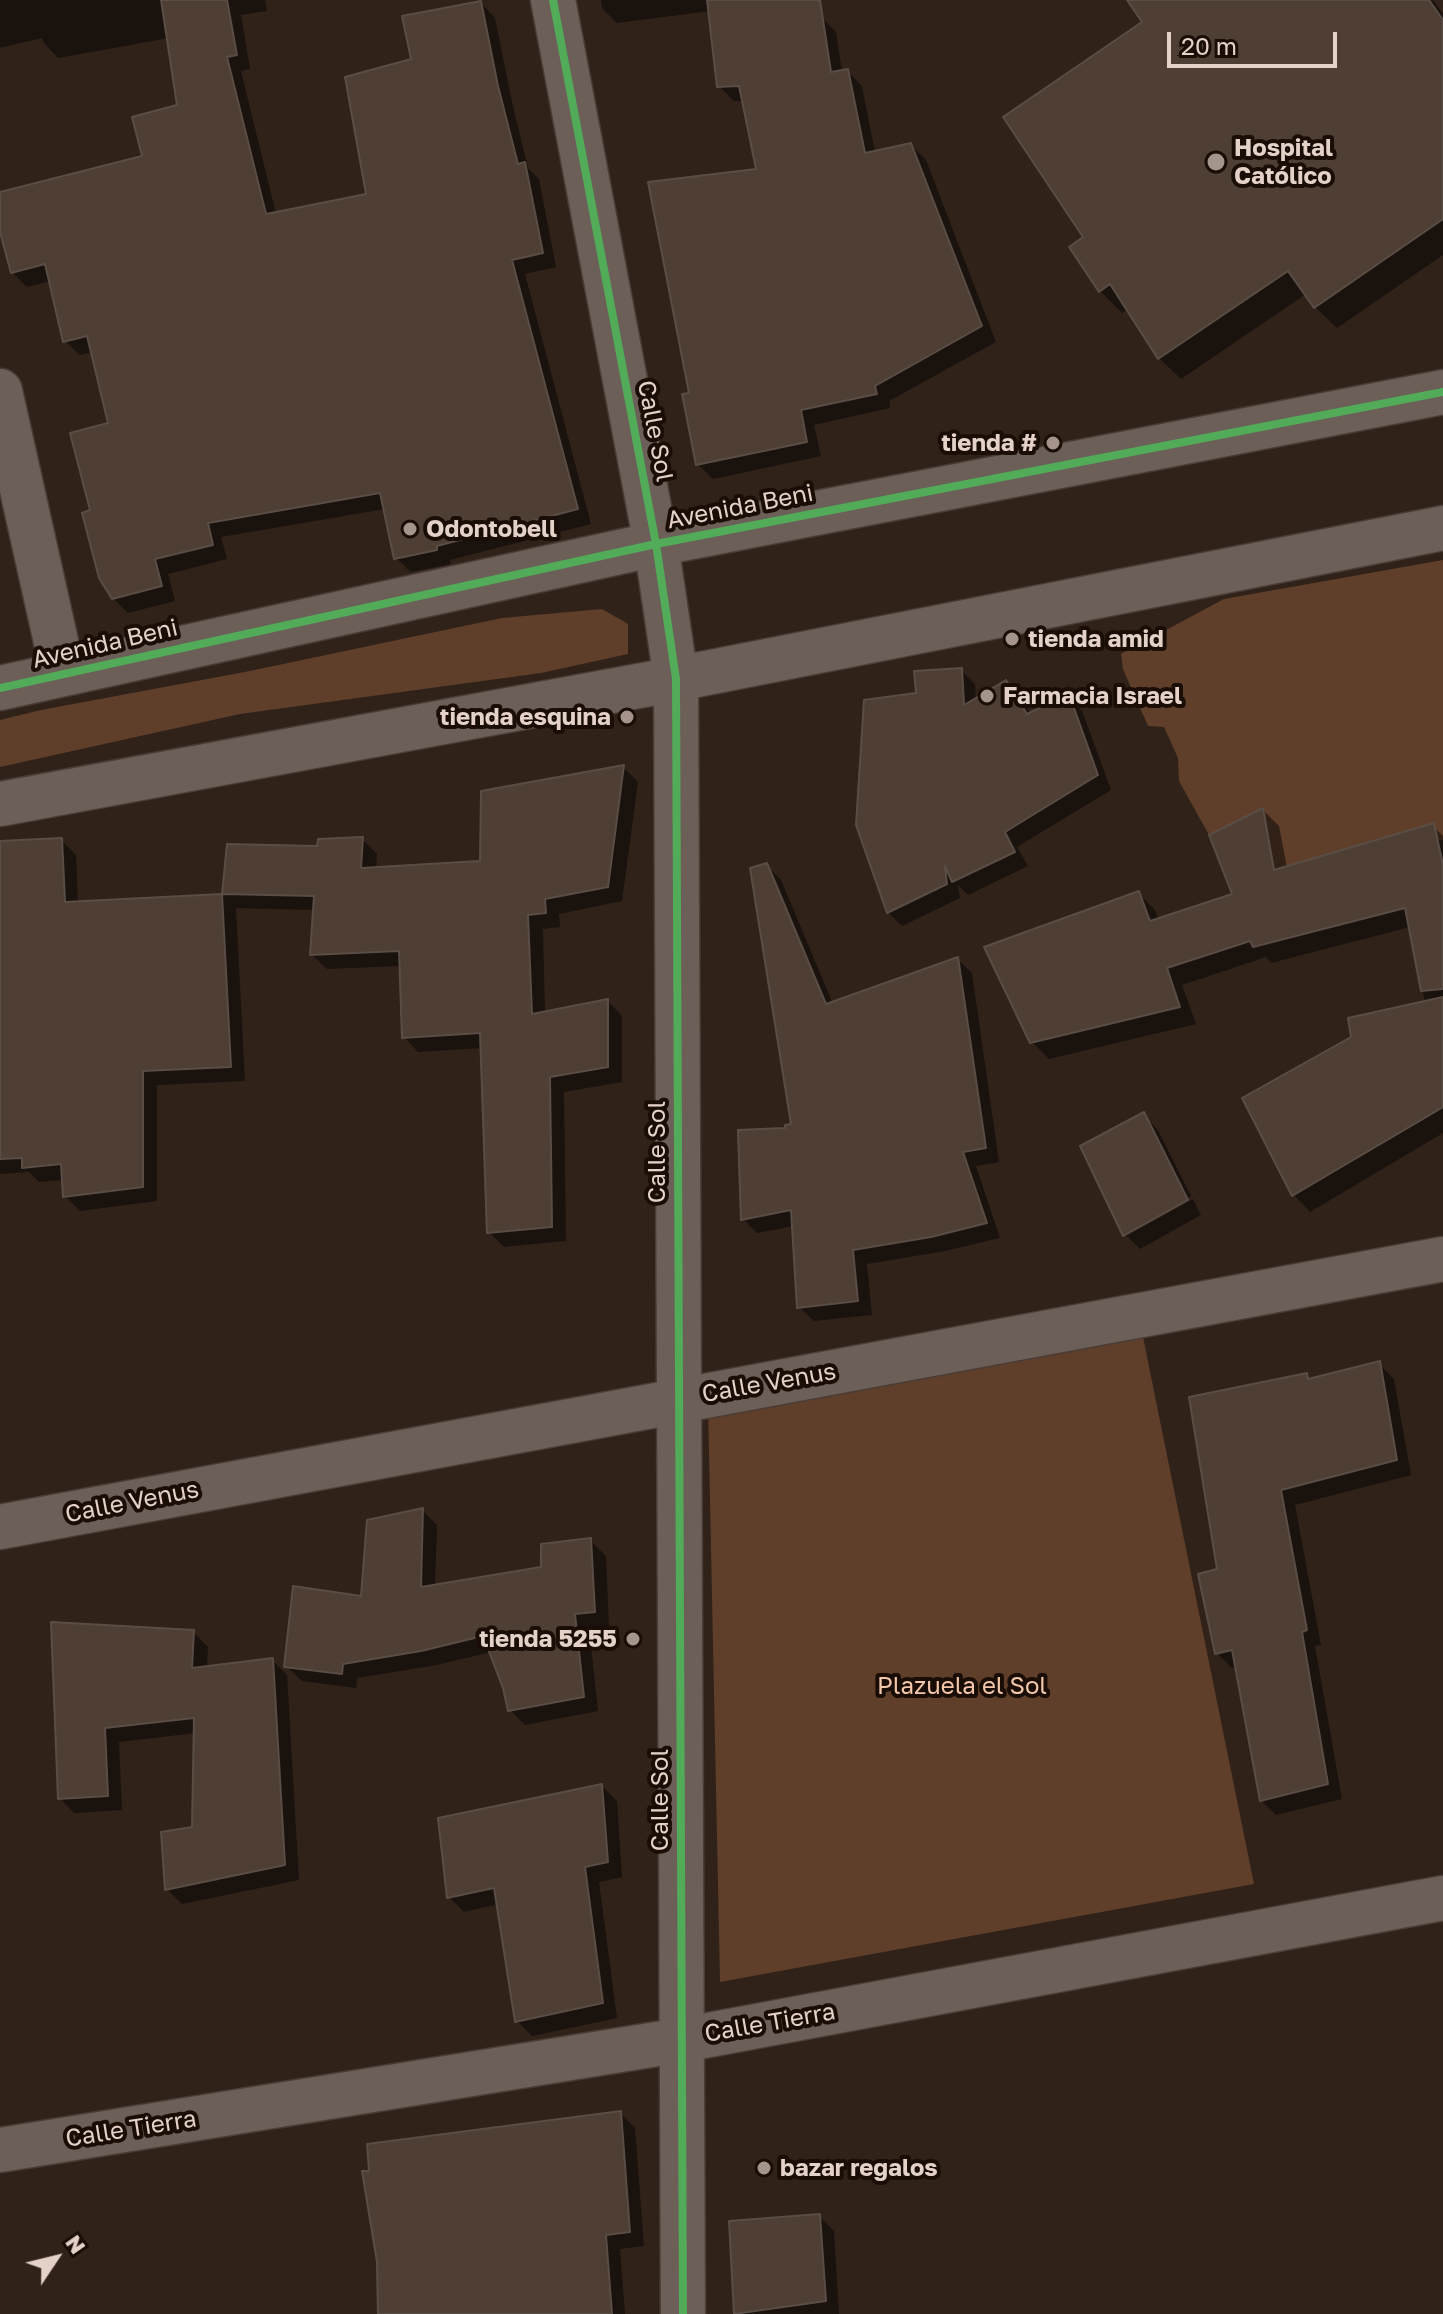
<!DOCTYPE html>
<meta charset="utf-8">
<style>
body{margin:0}
#map{position:relative;width:1443px;height:2314px;overflow:hidden;background:#302219;font-family:"Golos Text",sans-serif}
canvas{display:block}
.north{position:absolute;left:16px;top:2218px;width:80px;height:80px;-webkit-text-stroke:6px #190d06;paint-order:stroke;rotate:55deg;font-size:22px;font-weight:700;line-height:32px;text-align:center;color:#e4d2c8}
.north::after{content:'';display:block;margin:auto;width:28px;height:36px;background:#e4d2c8;clip-path:polygon(50% 0,100% 100%,50% 72%,0 100%)}
.scale{position:absolute;left:1167px;top:32px;width:170px;height:36px;box-sizing:border-box;border:4px solid #e4d2c8;border-top:0;padding-left:10px;font-size:24px;line-height:28px;white-space:nowrap;color:#e4d2c8;-webkit-text-stroke:6px #190d06;paint-order:stroke}
</style>
<div id="map">
<canvas width="1443" height="2314"></canvas>
<div class="north">N</div>
<div class="scale">20 m</div>
</div>
<script>
const context = document.querySelector('canvas').getContext('2d');
context.lineJoin = 'round';
function fill(path, color) { context.fillStyle = color; context.fill(path, 'evenodd'); }
const toPath = rows => new Path2D(rows.map(r => 'M' + r).join(''));
function strokePath(path, color, width, dash) { context.strokeStyle = color; context.lineWidth = width; context.lineCap = dash ? 'butt' : 'round'; context.setLineDash(dash || []); context.stroke(path); }
function drawText(font, color, halo, rows, align = 'center') {
  context.font = font + ' "Golos Text",sans-serif'; context.lineWidth = 8; context.setLineDash([]); context.textBaseline = 'middle'; context.strokeStyle = halo; context.fillStyle = color; for (const [text, x, y, turn = 0] of rows) {
    context.save(); context.translate(x, y); context.rotate((+turn || 0) * Math.PI / 180); context.textAlign = isNaN(turn) ? turn : align; if (halo) context.strokeText(text, 0, 0); context.fillText(text, 0, 0); context.restore();
  }
}
fill(toPath([
 [1443,560,1443,840,1274,870,1263,808,1209,835,1179,781,1178,758,1164,727,1148,726,1123,669,1121,654,1224,599],
 [602,609,628,624,628,654,541,673,240,714,0,767,0,720,41,710,245,672,502,618],
 [1143,1337,1254,1884,720,1982,708,1404]
]), '#5f3f2a');
fill(toPath([
 [0,0,265,0,267,11,241,15,250,69,241,71,276,214,369,195,413,61,481,3,495,18,512,102,528,168,539,179,556,267,525,274,591,524,450,560,451,564,411,572,396,558,385,509,221,537,227,559,168,574,175,601,128,613,113,598,92,512,111,425,93,352,80,355,65,341,51,281,27,287,12,272,0,224,0,195,144,157,180,106,169,38,58,58,44,43,42,38,0,48],
 [601,0,810,0,821,17,836,32,842,72,847,71,862,86,875,153,911,145,926,160,996,342,889,401,890,408,814,425,821,456,713,479,698,464,692,394,758,171,744,101,734,101,719,86,710,11,617,23,602,8],
 [1130,0,1433,0,1443,14,1443,255,1337,328,1315,307,1306,294,1181,379,1159,358,1128,309,1122,313,1100,291,1086,238,1145,23],
 [961,670,975,684,976,700,1006,683,1020,697,1031,714,1069,697,1082,711,1111,790,1017,847,1028,866,968,895,958,885,960,898,902,926,888,912,918,695],
 [623,767,638,782,622,901,559,914,560,927,543,929,545,1013,608,1001,622,1016,622,1082,564,1092,566,1241,504,1247,489,1232,483,1048,418,1052,404,1037,401,966,327,969,312,955,315,910,236,908,245,1081,157,1085,157,1201,80,1211,65,1196,64,1180,39,1182,29,1172,0,1174,0,843,61,840,76,855,78,903,224,896,229,846,319,848,362,839,377,854,376,869,482,863],
 [1263,810,1279,826,1287,868,1433,826,1443,836,1443,1133,1310,1212,1294,1195,1245,1099,1353,1038,1425,1003,1410,927,1271,963,1266,957,1182,985,1196,1024,1049,1059,1032,1042,1138,893,1155,910,1159,920,1234,895],
 [766,865,781,880,833,1004,957,959,972,973,999,1162,976,1166,1000,1238,945,1251,867,1264,872,1315,814,1321,799,1307,794,1226,757,1233,743,1219,787,1130,794,1126],
 [1143,1115,1158,1130,1191,1196,1128,1231,1128,1235,1193,1199,1201,1215,1140,1249,1125,1234],
 [1379,1364,1394,1379,1411,1475,1295,1505,1321,1645,1315,1646,1342,1799,1276,1815,1261,1800,1237,1666,1232,1668,1217,1653,1220,1570,1306,1376,1311,1380],
 [422,1510,437,1525,435,1587,543,1569,591,1541,606,1556,609,1626,589,1628,598,1711,525,1725,510,1710,505,1688,491,1652,437,1665,357,1678,356,1688,302,1681,286,1666,363,1599],
 [53,1624,193,1632,208,1647,207,1668,272,1660,287,1675,299,1880,182,1904,167,1889,194,1828,196,1733,119,1742,122,1810,74,1813,60,1798],
 [602,1786,617,1801,622,1877,599,1882,617,2018,532,2036,517,2021,499,1904,464,1912,449,1897],
 [620,2113,635,2128,644,2246,620,2249,625,2314,380,2314],
 [819,2216,834,2231,839,2314,737,2314]
]), '#0007');
const building = toPath([
 [161,0,227,0,237,55,227,57,266,214,366,194,345,77,411,59,402,16,481,1,498,86,518,164,525,162,543,253,512,260,578,509,437,546,437,550,394,559,380,493,208,523,213,545,155,559,162,586,112,599,99,578,82,513,90,510,70,433,108,423,87,336,63,342,45,264,11,273,0,232,0,192,142,156,132,117,177,105,161,0],
 [707,0,820,0,831,72,848,69,865,153,911,143,982,326,875,386,877,394,801,410,807,442,696,465,682,394,689,393,648,182,756,169,739,86,717,87,707,0],
 [1127,0,1429,0,1443,20,1443,219,1314,308,1288,271,1158,359,1110,284,1099,292,1069,247,1083,237,1003,117,1142,22,1127,0],
 [962,668,964,705,1006,680,1027,714,1069,694,1098,775,1005,832,1015,852,952,882,945,866,947,884,887,913,856,825,864,700,916,693,914,671,962,668],
 [624,765,608,887,545,899,546,913,528,915,532,1014,608,999,608,1067,550,1077,552,1227,487,1233,480,1033,402,1038,399,951,310,955,314,896,222,894,227,844,317,846,318,839,363,837,361,868,480,861,481,791,624,765],
 [1263,808,1274,870,1434,823,1443,865,1443,989,1421,991,1405,908,1253,947,1250,941,1167,968,1180,1007,1030,1043,984,947,1139,891,1150,921,1232,894,1209,835,1263,808],
 [62,838,65,902,222,894,231,1067,143,1071,143,1187,63,1197,61,1164,22,1168,22,1158,0,1159,0,841,62,838],
 [767,863,826,1004,958,957,986,1148,963,1152,987,1223,931,1237,853,1250,858,1301,797,1308,791,1210,741,1220,738,1130,785,1128,785,1125,791,1124,750,868,767,863],
 [1443,997,1443,1107,1292,1196,1242,1098,1351,1037,1348,1018,1443,997],
 [1144,1112,1188,1200,1123,1236,1080,1146,1144,1112],
 [1380,1361,1397,1460,1281,1490,1307,1630,1302,1632,1328,1784,1260,1801,1232,1650,1215,1654,1198,1574,1217,1569,1189,1397,1307,1373,1308,1379,1380,1361],
 [423,1508,421,1587,541,1567,541,1544,591,1538,595,1612,575,1614,584,1697,508,1711,503,1688,483,1636,421,1651,343,1664,342,1674,284,1667,293,1586,361,1596,367,1520,423,1508],
 [51,1622,194,1630,192,1668,273,1658,285,1865,165,1890,161,1832,192,1827,194,1718,105,1728,108,1796,58,1799,51,1622],
 [602,1784,608,1862,585,1867,603,2003,515,2022,494,1888,447,1898,438,1818,602,1784],
 [621,2111,630,2232,606,2235,612,2314,378,2314,377,2262,362,2171,369,2171,367,2144,621,2111],
 [820,2214,826,2301,734,2314,729,2221,820,2214]
]);
fill(building, '#4e3e34');
strokePath(building, '#594d45', 2);
const minor = toPath([
 [553,0,656,544,676,679,683,2314],
 [0,391,63,673],
 [0,804,676,679,1443,528],
 [0,1527,1443,1259],
 [0,2150,682,2040,1443,1898]
]);
const tertiary = toPath([
 [0,688,656,544,1443,392]
]);
strokePath(minor, '#493c36', 47);
strokePath(tertiary, '#493c36', 47);
strokePath(minor, '#6b5f58', 44);
strokePath(tertiary, '#6b5f58', 44);
strokePath(toPath([
 [553,0,656,544,676,679,683,2314],
 [0,688,656,544,1443,392]
]), '#51ab58', 8);
for (const [x, y, r, color] of [
 [1216,162,10,"#a5948b"],
 [1053,443,8,"#a5948b"],
 [410,529,8,"#a5948b"],
 [1012,639,8,"#a5948b"],
 [987,696,8,"#a5948b"],
 [627,717,8,"#a5948b"],
 [633,1639,8,"#a5948b"],
 [764,2168,8,"#a5948b"]
]) { const dot = new Path2D(); dot.arc(x, y, r, 0, 2 * Math.PI); context.fillStyle = color; context.fill(dot); strokePath(dot, '#190d06', 3); }
drawText('bold 24px', '#e4d2c8', '#190d06', [
 ["Hospital",1234,148],
 ["Católico",1234,176],
 ["tienda #",1037,443,"right"],
 ["Odontobell",426,529],
 ["tienda amid",1028,639],
 ["Farmacia Israel",1003,696],
 ["tienda esquina",611,717,"right"],
 ["tienda 5255",617,1639,"right"],
 ["bazar regalos",780,2168]
], 'left');
drawText('24px', '#e4d2c8', '#190d06', [
 ["Calle Sol",655,431,79],
 ["Avenida Beni",740,507,-11],
 ["Avenida Beni",105,644,-13],
 ["Calle Sol",657,1152,-90],
 ["Calle Venus",769,1383,-10],
 ["Calle Venus",132,1502,-11],
 ["Calle Sol",660,1800,-90],
 ["Calle Tierra",770,2023,-10],
 ["Calle Tierra",131,2129,-9]
]);
drawText('24px', '#f4c7ab', '#190d06', [
 ["Plazuela el Sol",962,1686]
]);
</script>
